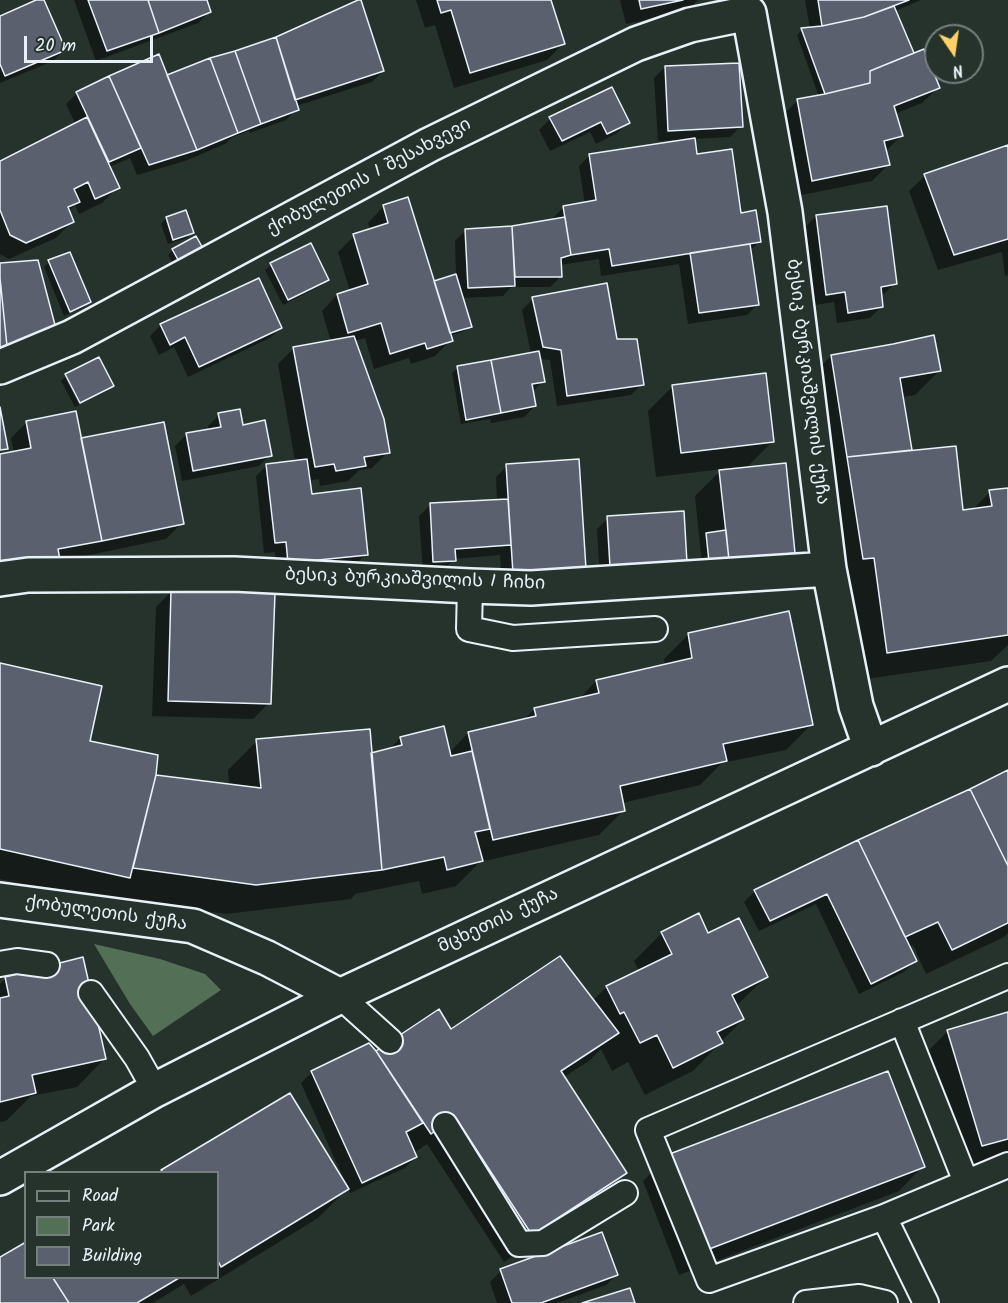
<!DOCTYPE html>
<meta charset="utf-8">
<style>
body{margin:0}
#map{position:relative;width:1008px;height:1303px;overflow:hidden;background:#26332d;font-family:Kalam,sans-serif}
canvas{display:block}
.legend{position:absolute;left:24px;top:1171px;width:195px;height:108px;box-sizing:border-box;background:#26332d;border:2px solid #747f7e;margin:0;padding:8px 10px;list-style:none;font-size:18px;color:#e8f1f8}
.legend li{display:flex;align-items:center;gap:12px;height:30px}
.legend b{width:30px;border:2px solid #747f7e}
.north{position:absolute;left:924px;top:24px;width:60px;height:60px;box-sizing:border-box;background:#26332d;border:2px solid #747f7e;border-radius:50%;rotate:167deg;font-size:16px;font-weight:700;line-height:24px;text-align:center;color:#e8f1f8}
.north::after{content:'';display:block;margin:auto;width:21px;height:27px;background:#ffd166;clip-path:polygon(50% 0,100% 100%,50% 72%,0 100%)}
.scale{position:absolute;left:24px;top:36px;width:129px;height:27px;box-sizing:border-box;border:3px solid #e8f1f8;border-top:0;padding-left:8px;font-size:18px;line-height:21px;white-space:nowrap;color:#e8f1f8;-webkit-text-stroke:4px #26332d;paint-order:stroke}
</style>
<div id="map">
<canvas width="1008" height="1303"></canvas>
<ul class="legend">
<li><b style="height:8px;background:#26332d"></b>Road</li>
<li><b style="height:16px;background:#536f56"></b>Park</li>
<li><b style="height:16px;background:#5a606e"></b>Building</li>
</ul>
<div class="north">N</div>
<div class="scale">20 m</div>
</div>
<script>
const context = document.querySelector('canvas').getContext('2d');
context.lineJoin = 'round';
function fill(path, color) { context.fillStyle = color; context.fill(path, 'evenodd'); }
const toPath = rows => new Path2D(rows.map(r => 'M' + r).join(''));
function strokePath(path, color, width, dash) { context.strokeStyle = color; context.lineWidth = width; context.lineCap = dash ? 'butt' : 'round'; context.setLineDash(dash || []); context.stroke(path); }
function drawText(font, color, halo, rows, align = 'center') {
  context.font = font + ' Kalam,"Noto Sans Georgian",sans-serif'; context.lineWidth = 4.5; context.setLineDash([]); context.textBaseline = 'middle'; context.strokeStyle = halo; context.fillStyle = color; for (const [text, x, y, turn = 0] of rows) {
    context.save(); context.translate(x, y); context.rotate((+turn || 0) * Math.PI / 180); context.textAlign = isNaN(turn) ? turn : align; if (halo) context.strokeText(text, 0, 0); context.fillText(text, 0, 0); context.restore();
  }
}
fill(toPath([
 [94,944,160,959,205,974,221,990,153,1036,130,1004]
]), '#536f56');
fill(toPath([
 [40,0,42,0,64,50,53,61,0,83,0,18],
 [74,0,207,0,205,0,209,12,198,23,96,61],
 [416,0,550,0,563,44,547,60,454,88,435,25,425,28],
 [620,0,698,0,687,11,626,24],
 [805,0,921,0,895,11,912,52,907,58,938,88,922,103,895,114,901,136,885,152,888,165,872,181,797,196,782,116,798,100,819,97,797,35,802,30,810,29],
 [158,56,166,77,383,71,372,82,296,106,297,109,286,120,250,133,249,131,231,138,225,144,185,161,137,175,130,158,109,167,118,187,102,203,79,214,75,205,68,212,72,222,56,238,9,259,0,254,0,163,76,125,66,104,77,93],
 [665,67,741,126,730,137,693,139,696,156,759,242,750,251,758,304,747,315,688,324,679,264,601,276,599,259,560,265,561,276,550,287,511,287,503,296,462,298,470,326,465,331,450,336,451,340,435,356,411,364,409,358,374,369,365,338,354,341,388,452,372,468,359,470,348,481,320,486,319,479,308,481,310,496,366,554,355,565,278,574,275,552,264,553,256,476,267,465,295,461,278,364,294,348,331,342,322,311,337,295,350,291,338,252,354,236,370,231,368,223,383,207,407,199,433,284,456,276,455,241,466,230,512,227,553,221,553,218,564,207,585,204,579,166,590,155,676,142,675,140,658,141,654,78],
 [550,119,628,122,617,133,596,144,590,132,550,151,539,130],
 [1008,147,1008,275,1005,276,1002,252,938,270,909,191,925,176],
 [185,212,192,232,187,238,168,244,161,224,166,218],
 [816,216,895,283,884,294,880,295,881,307,870,318,837,323,834,302,815,305,805,227],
 [196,238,176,269,168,255,173,250],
 [310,245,327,280,322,285,283,305,265,270,271,265],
 [49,262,89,302,84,307,64,316,44,267],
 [533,299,616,340,642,384,631,395,557,406,550,360,539,359,543,381,532,392,535,406,524,417,491,423,490,419,461,424,452,373,458,368,531,354,522,310],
 [161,325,281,327,270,338,188,377,174,347,159,355,150,336],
 [831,356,940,370,915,395,902,397,910,449,907,453,961,511,972,510,990,492,1008,489,1008,645,991,661,859,680,806,381],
 [67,375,112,385,107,391,82,403],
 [65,377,79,405,75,407,61,381],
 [673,386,773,441,745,469,793,552,769,577,704,584,695,496,722,469,656,477,648,411],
 [219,415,242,426,270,455,259,466,182,481,175,446,186,435,209,431,208,426],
 [27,422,80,439,182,523,166,539,56,562,0,455,14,453,11,438],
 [507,466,584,569,502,584,500,555,454,559,443,571,423,573,419,516,430,505,497,501,496,477],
 [608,518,675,573,600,578,597,529],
 [172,591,269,703,253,719,152,716,156,607],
 [689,634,811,725,786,750,722,763,700,785,622,803,624,810,599,835,480,862,456,886,422,894,419,881,355,894,351,899,226,914,109,898,104,903,0,879,0,664,88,742,154,776,229,785,228,770,257,741,370,754,389,750,400,738,449,753,468,733,523,720,535,709,579,699,596,681,665,666,664,659],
 [1008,772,1008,933,1004,937,926,974,913,945,909,947,915,961,904,972,859,994,816,904,759,931,744,902,755,891],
 [662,933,708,935,766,977,736,1006,743,1019,693,1071,645,1095,628,1062,612,1071,601,1049,589,1061,564,1077,625,1173,597,1201,504,1262,427,1144,414,1153,416,1157,405,1168,350,1193,348,1188,318,1218,191,1296,184,1284,153,1303,0,1303,0,1259,26,1278,218,1278,218,1172,161,1172,162,1172,289,1095,344,1183,345,1182,301,1083,312,1072,376,1053,439,1012,451,1031,592,1001,607,987,639,971,634,961],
 [6,978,105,1058,77,1087,31,1096,6,1121,0,1122,0,984],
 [1008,1013,1008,1155,957,1170,923,1056,948,1031],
 [668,1156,923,1166,899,1191,679,1275,643,1181],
 [501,1271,617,1274,606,1285,557,1303,497,1303,490,1282]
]), '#0007');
const building = toPath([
 [36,0,44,0,66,50,5,76,0,64,0,16,36,0],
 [88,0,148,0,159,33,107,51,88,0],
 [148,0,207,0,211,12,159,33,148,0],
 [358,0,361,0,384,71,295,100,276,37,358,0],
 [437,0,551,0,565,44,470,73,451,10,441,13,437,0],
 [639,0,683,0,641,9,639,0],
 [818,0,909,0,864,17,822,26,818,0],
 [894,6,914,53,870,71,870,83,825,94,801,28,822,26,864,17,894,6],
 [276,37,299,110,261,124,235,51,276,37],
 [924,49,940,88,894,106,903,136,884,141,890,165,812,181,797,99,825,94,870,83,870,71,924,49],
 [235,51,261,124,238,133,210,58,235,51],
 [159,54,197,150,149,165,109,76,159,54],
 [210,58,238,133,197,150,167,75,210,58],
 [739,63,743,127,668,131,665,66,739,63],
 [109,76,141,148,109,162,76,92,109,76],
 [612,87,630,123,607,134,601,122,562,141,549,117,612,87],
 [87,117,120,188,95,199,88,182,74,189,80,202,68,207,74,222,26,243,10,235,0,210,0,161,87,117],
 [695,138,697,154,732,149,741,213,756,210,761,242,612,266,609,249,571,255,563,206,596,200,589,154,695,138],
 [1008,145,1008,239,954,255,924,174,1008,145],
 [408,197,453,341,427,349,425,343,390,354,381,323,348,333,337,294,368,284,353,234,388,223,383,205,408,197],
 [887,206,897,284,881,287,883,307,848,313,845,292,826,295,816,215,887,206],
 [186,210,194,233,173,240,166,217,186,210],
 [565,217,571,255,561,258,562,277,515,277,512,226,565,217],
 [512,226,515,286,468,288,465,229,512,226],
 [196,236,205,252,181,265,172,249,196,236],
 [311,243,329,280,288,300,270,263,311,243],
 [750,244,759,305,699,313,690,253,750,244],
 [70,252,91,302,70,312,48,260,70,252],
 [38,260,55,325,22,343,7,346,0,278,0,263,38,260],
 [456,274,472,327,450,333,434,281,456,274],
 [0,278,7,346,0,347,0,278],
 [259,278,282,328,199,367,185,337,170,345,160,324,259,278],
 [607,283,617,339,637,339,644,385,567,396,561,350,543,347,532,297,607,283],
 [934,335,941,371,900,378,912,450,847,457,831,355,893,344,934,335],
 [354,336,384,419,390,453,364,457,366,466,336,471,334,464,315,467,293,347,354,336],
 [539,351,545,382,532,384,536,406,501,413,491,360,539,351],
 [99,357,114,386,80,403,65,374,99,357],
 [491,360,501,413,466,420,457,366,491,360],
 [766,373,774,442,681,453,672,385,766,373],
 [0,407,8,449,0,450,0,407],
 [240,409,243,425,265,420,272,456,193,471,186,433,221,427,218,413,240,409],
 [76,411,102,541,58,549,60,560,0,563,0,454,31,448,26,421,76,411],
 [164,422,184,524,102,541,81,438,164,422],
 [956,446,963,510,992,506,989,490,1008,488,1008,635,887,653,874,558,863,559,847,457,956,446],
 [307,459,312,494,361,488,368,555,288,563,286,542,275,543,266,464,307,459],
 [579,459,586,569,513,574,506,464,579,459],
 [786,463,795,553,729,560,719,470,786,463],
 [508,499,511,545,455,549,456,561,433,562,430,503,508,499],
 [684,511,687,563,610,567,607,516,684,511],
 [726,530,729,560,709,562,706,533,726,530],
 [171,590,275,593,271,704,168,701,171,590],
 [789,611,813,725,723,744,727,761,620,786,625,811,493,840,468,732,536,716,534,708,599,693,596,680,692,658,688,633,789,611],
 [0,663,102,686,90,741,158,755,156,775,130,878,0,849,0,663],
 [444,726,451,756,472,751,490,829,475,832,483,861,447,870,444,857,382,870,371,753,402,745,400,737,444,726],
 [370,729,382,870,256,885,133,868,156,775,261,788,256,739,370,729],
 [1008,770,1008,866,970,789,1008,770],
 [970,789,1008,866,1008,923,952,950,938,922,905,937,858,840,970,789],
 [858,840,917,961,871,984,827,894,770,921,754,890,858,840],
 [699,913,708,933,739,918,768,977,732,995,744,1019,717,1032,723,1043,673,1068,657,1035,640,1043,624,1012,620,1014,606,986,672,954,661,932,699,913],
 [560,956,619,1033,561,1071,627,1173,532,1235,455,1117,431,1134,376,1051,439,1009,451,1029,560,956],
 [83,957,106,1059,32,1075,36,1093,0,1102,0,998,9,996,5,977,83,957],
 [1008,1012,1008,1139,982,1146,947,1030,1008,1012],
 [369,1043,376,1051,423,1123,406,1132,417,1157,362,1183,311,1071,369,1043],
 [888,1071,925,1167,704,1251,667,1155,888,1071],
 [290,1093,349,1189,221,1267,218,1261,218,1172,163,1172,161,1170,290,1093],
 [602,1232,618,1275,541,1303,512,1303,500,1269,602,1232],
 [26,1242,26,1278,53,1278,69,1303,0,1303,0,1257,26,1242],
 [53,1278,179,1278,137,1303,69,1303,53,1278],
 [630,1288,635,1303,582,1303,630,1288]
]);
fill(building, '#5a606e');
strokePath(building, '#e8f1f8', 1.5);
const lane = toPath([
 [470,586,469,629,513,638,655,629],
 [0,964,17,961,47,965],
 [91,993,137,1058,155,1090],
 [340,996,390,1041],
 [902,1021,966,1182],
 [445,1125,519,1244,543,1243,625,1193],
 [884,1217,709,1280,648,1130,1008,976],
 [806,1303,859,1297,885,1303],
 [926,1303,884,1217,1008,1165]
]);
const street = toPath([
 [0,367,72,337,429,145,636,44,690,25,749,13,785,212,829,569,856,706,871,749],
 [0,579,28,575,234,574,470,586,531,588,829,569],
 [0,900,193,926,267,958,340,996],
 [0,1178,155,1090,340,996,1008,684]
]);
strokePath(lane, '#e8f1f8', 28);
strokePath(street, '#e8f1f8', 38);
strokePath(lane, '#26332d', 24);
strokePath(street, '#26332d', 33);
drawText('18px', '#e8f1f8', '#26332d', [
 ["ქობულეთის I შესახვევი",370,178,-28],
 ["ბესიკ ბურკიაშვილის ქუჩა",806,382,83],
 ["ბესიკ ბურკიაშვილის I ჩიხი",415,581,2],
 ["ქობულეთის ქუჩა",106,915,8],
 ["მცხეთის ქუჩა",499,922,-25]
]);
</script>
